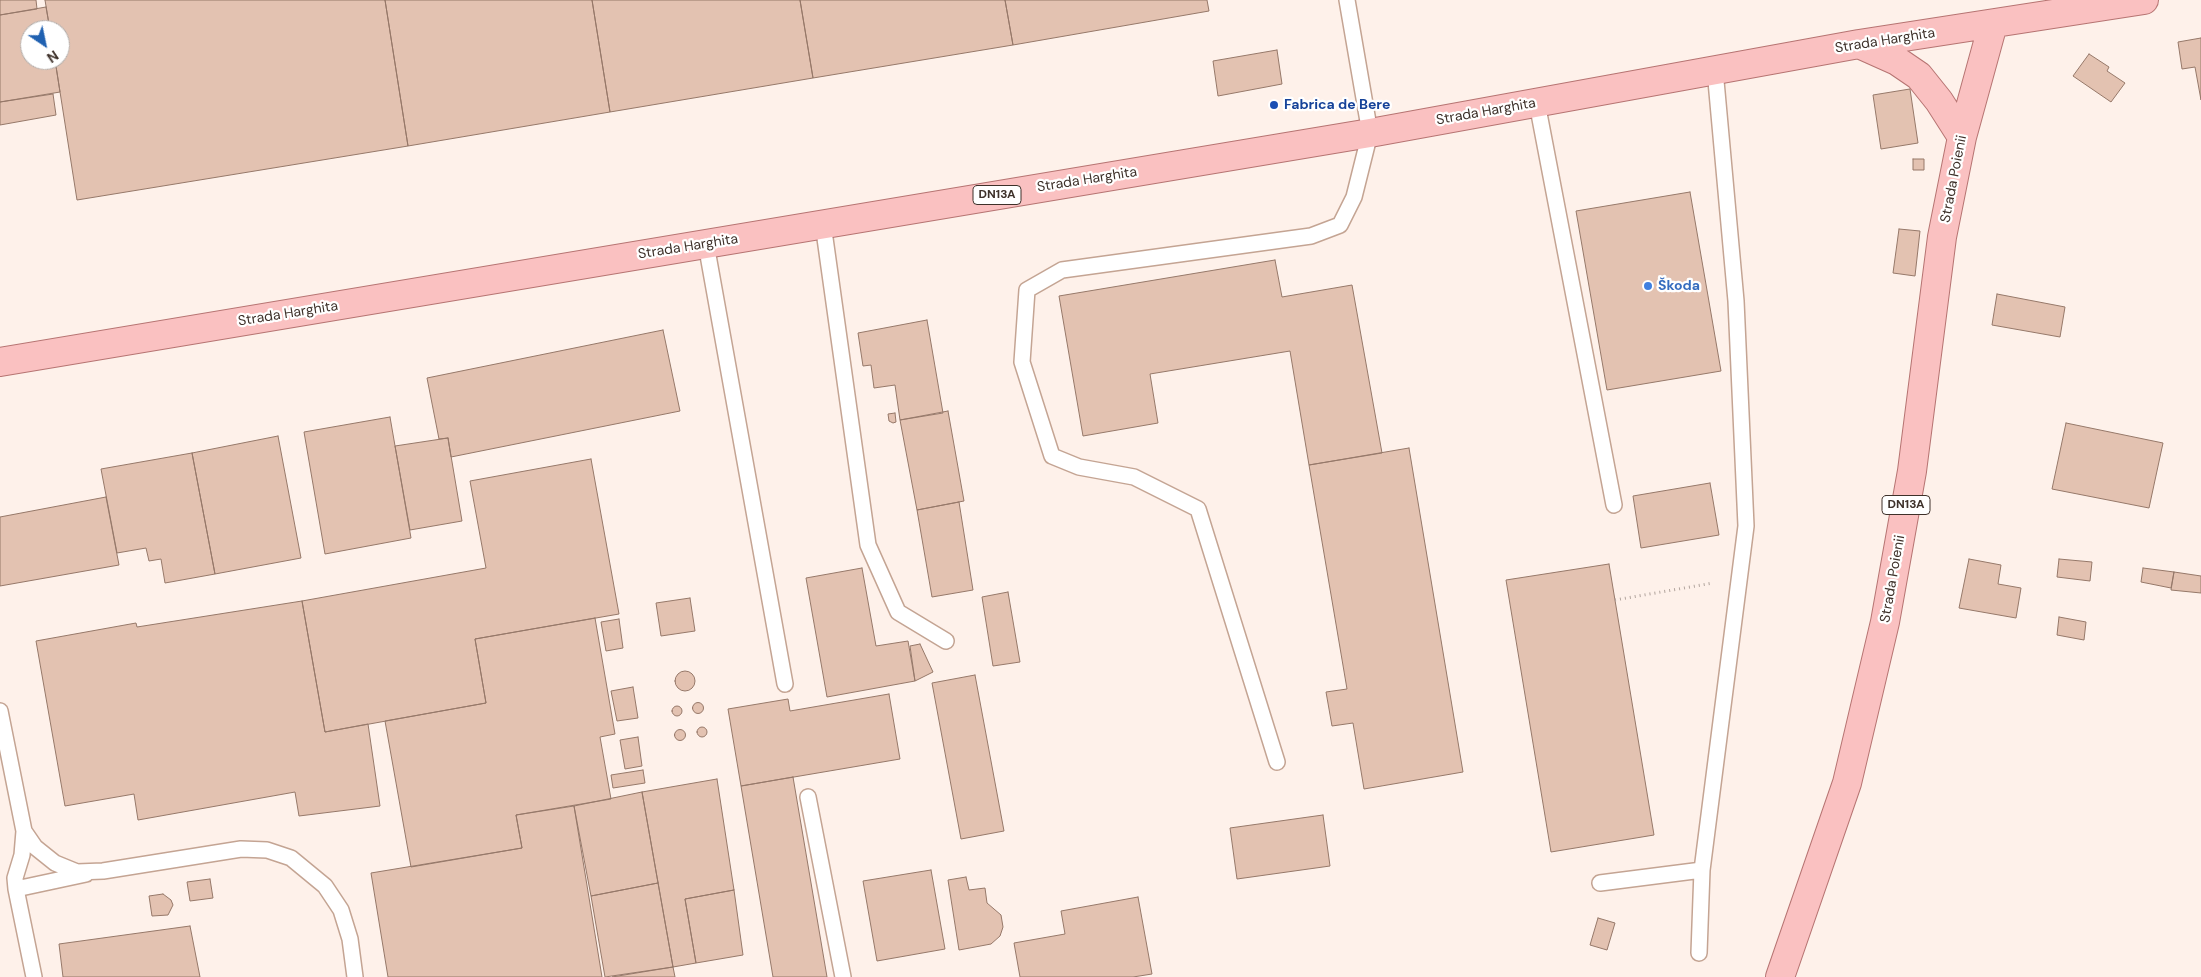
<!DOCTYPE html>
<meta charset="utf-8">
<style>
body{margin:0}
#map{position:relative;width:2201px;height:977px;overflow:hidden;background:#fef1ea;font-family:"DM Sans",sans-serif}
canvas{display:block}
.north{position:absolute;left:20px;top:20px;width:50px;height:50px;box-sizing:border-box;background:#fff;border:1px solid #b2adaa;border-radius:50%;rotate:146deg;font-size:14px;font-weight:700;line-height:20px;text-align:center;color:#3e312a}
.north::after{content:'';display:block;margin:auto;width:18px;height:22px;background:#2061b1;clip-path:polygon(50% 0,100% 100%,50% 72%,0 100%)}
</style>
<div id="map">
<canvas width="2201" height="977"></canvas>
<div class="north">N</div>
</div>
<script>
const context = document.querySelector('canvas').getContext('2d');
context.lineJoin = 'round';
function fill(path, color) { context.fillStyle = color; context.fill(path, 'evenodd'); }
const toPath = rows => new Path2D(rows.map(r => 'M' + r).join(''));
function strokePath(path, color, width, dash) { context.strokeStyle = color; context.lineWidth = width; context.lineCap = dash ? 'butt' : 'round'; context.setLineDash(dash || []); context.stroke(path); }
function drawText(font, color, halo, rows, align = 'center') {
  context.font = font + ' "DM Sans",sans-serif'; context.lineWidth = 4.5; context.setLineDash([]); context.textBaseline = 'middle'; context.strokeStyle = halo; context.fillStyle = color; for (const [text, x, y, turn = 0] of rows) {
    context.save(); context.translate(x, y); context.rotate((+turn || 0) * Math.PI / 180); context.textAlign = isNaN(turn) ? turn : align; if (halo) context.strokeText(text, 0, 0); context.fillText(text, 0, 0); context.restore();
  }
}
const building = toPath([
 [0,0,36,0,37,9,0,15,0,0],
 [45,0,385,0,408,146,77,200,55,60,60,60,60,30,50,30,45,0],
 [385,0,592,0,610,112,408,146,385,0],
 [592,0,800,0,813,78,610,112,592,0],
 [800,0,1005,0,1013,45,813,78,800,0],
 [1005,0,1207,0,1209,11,1013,45,1005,0],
 [46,7,50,30,30,30,30,60,55,60,60,92,0,102,0,15,46,7],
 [2201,38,2201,100,2195,67,2182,69,2178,42,2201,38],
 [1277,50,1282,84,1218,96,1213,61,1277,50],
 [2089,54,2109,67,2107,71,2125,83,2111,102,2073,76,2089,54],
 [1910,89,1918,143,1881,149,1873,95,1910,89],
 [53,94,56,115,0,125,0,102,53,94],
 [1913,159,1924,159,1924,170,1913,170,1913,159],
 [1690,192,1721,371,1607,390,1576,211,1690,192],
 [1899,229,1920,231,1915,276,1893,273,1899,229],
 [1275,260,1282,297,1352,285,1382,453,1309,465,1290,351,1150,374,1158,423,1083,436,1059,296,1275,260],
 [1997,294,2065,307,2060,337,1992,325,1997,294],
 [927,320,943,413,900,420,895,385,874,388,871,365,863,366,858,333,927,320],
 [663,330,680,411,451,457,448,438,439,439,427,378,663,330],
 [948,411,964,501,917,510,900,420,948,411],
 [895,413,896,422,893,423,889,421,888,414,895,413],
 [390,417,411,538,325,554,304,432,390,417],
 [2066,423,2163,443,2149,508,2052,489,2066,423],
 [278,436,301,558,215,574,192,453,278,436],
 [448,438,462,521,410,530,395,446,448,438],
 [1409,448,1463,772,1364,789,1353,723,1332,726,1326,692,1347,689,1309,465,1409,448],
 [192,453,215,574,165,583,161,559,149,561,146,548,117,553,101,469,192,453],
 [591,459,619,614,475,639,486,703,325,732,302,601,486,568,470,481,591,459],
 [1710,483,1719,535,1641,548,1633,496,1710,483],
 [106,497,119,565,0,586,0,517,106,497],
 [959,502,973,590,932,597,917,510,959,502],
 [1969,559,2001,565,1998,584,2021,588,2016,618,1959,608,1969,559],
 [2059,559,2092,562,2090,581,2057,577,2059,559],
 [1609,564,1654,835,1551,852,1506,580,1609,564],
 [862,568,876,646,908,641,915,681,827,697,806,578,862,568],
 [2143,568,2174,572,2171,588,2141,582,2143,568],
 [2174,572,2201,576,2201,593,2171,590,2174,572],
 [1008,592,1020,662,993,666,982,597,1008,592],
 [690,598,695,631,661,636,656,603,690,598],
 [302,601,325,732,368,724,380,806,299,816,295,792,138,820,134,794,65,806,36,641,136,623,137,627,302,601],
 [2059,617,2086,622,2084,640,2057,635,2059,617],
 [595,618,615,734,600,737,611,799,516,815,522,848,411,867,385,721,486,703,475,639,595,618],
 [619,619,623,648,606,651,601,622,619,619],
 [920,644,933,672,915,681,910,646,920,644],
 '675 681a10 10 0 1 1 20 0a10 10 0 1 1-20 0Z',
 [975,675,1004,831,961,839,932,683,975,675],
 [633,687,638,718,617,721,611,691,633,687],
 [889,694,900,759,741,786,728,709,788,699,790,711,889,694],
 '692.5 708a5.5 5.5 0 1 1 11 0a5.5 5.5 0 1 1-11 0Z',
 '672 711a5 5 0 1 1 10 0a5 5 0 1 1-10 0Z',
 '697 732a5 5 0 1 1 10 0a5 5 0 1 1-10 0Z',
 '674.5 735a5.5 5.5 0 1 1 11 0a5.5 5.5 0 1 1-11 0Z',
 [638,737,642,766,625,769,620,740,638,737],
 [643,770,645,783,613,788,611,775,643,770],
 [793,777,827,977,773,977,741,786,793,777],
 [717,779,734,890,685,899,696,963,673,967,642,792,717,779],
 [642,792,658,883,591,896,574,806,642,792],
 [574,806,602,977,388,977,371,873,522,848,516,815,574,806],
 [1323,815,1330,866,1237,879,1230,828,1323,815],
 [931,870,945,949,877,961,863,881,931,870],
 [966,877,969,890,985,888,987,903,1001,915,1003,927,1000,936,991,944,959,950,948,880,966,877],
 [210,879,213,898,190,901,187,882,210,879],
 [658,883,673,967,605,977,591,896,658,883],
 [734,890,743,955,696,963,685,899,734,890],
 [163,894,171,900,173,905,168,915,152,916,149,896,163,894],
 [1138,897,1152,974,1133,977,1020,977,1014,943,1065,934,1061,911,1138,897],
 [1598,918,1615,923,1607,950,1590,945,1598,918],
 [190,926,200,977,63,977,59,944,190,926],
 [673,967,675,977,612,977,673,967]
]);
fill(building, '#e3c2b1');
strokePath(building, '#967869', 1);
const lane = toPath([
 [1537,103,1614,505],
 [823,224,868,545,898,612,946,641],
 [706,244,785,684],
 [0,711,24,831,35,847,55,863,77,872,103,871,241,849,267,850,291,858,325,886,341,910,350,939,355,977],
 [1277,762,1198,509,1134,477,1079,467,1052,456,1022,362,1027,290,1062,270,1311,236,1340,225,1354,197,1370,133,1347,0],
 [808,797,843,977],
 [1600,883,1702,870],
 [16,889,15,878,22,855,24,831],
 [1699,953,1702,870,1746,526,1736,301,1715,70],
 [34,977,16,889,86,874]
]);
const primary = toPath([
 [1859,44,1897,61,1919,76,1939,101,1962,137],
 [0,362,1370,133,1859,44,2144,0],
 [1780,977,1847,783,1885,622,1912,471,1942,237,1962,137,1993,24]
]);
strokePath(lane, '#c4a493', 18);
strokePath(primary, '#b67472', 30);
strokePath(toPath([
 [1615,600,1713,583]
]), '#b1a49d', 3, [1, 4]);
strokePath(lane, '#fff', 15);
strokePath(primary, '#fac1c1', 28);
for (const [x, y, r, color] of [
 [1274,105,5,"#1a4fb4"],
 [1648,286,5,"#3f7fe0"]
]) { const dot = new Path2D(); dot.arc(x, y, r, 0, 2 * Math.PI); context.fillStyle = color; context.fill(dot); strokePath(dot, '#fff', 2); }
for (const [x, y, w] of [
 [997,195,48],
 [1906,505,48]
]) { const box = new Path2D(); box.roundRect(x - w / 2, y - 9.5, w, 19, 4); context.fillStyle = '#fff'; context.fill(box); strokePath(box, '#3e312a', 1); }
drawText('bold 12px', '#3e312a', null, [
 ["DN13A",997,195],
 ["DN13A",1906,505]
]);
drawText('14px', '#3e312a', '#fff', [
 ["Strada Harghita",1885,41,-9],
 ["Strada Harghita",1486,112,-10],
 ["Strada Poienii",1954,179,-79],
 ["Strada Harghita",1087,180,-9],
 ["Strada Harghita",688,247,-9],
 ["Strada Harghita",288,314,-9],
 ["Strada Poienii",1893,579,-80]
]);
drawText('bold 14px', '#164399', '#fff', [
 ["Fabrica de Bere",1284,105]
], 'left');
drawText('bold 14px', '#366cbe', '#fff', [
 ["Škoda",1658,286]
], 'left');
</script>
